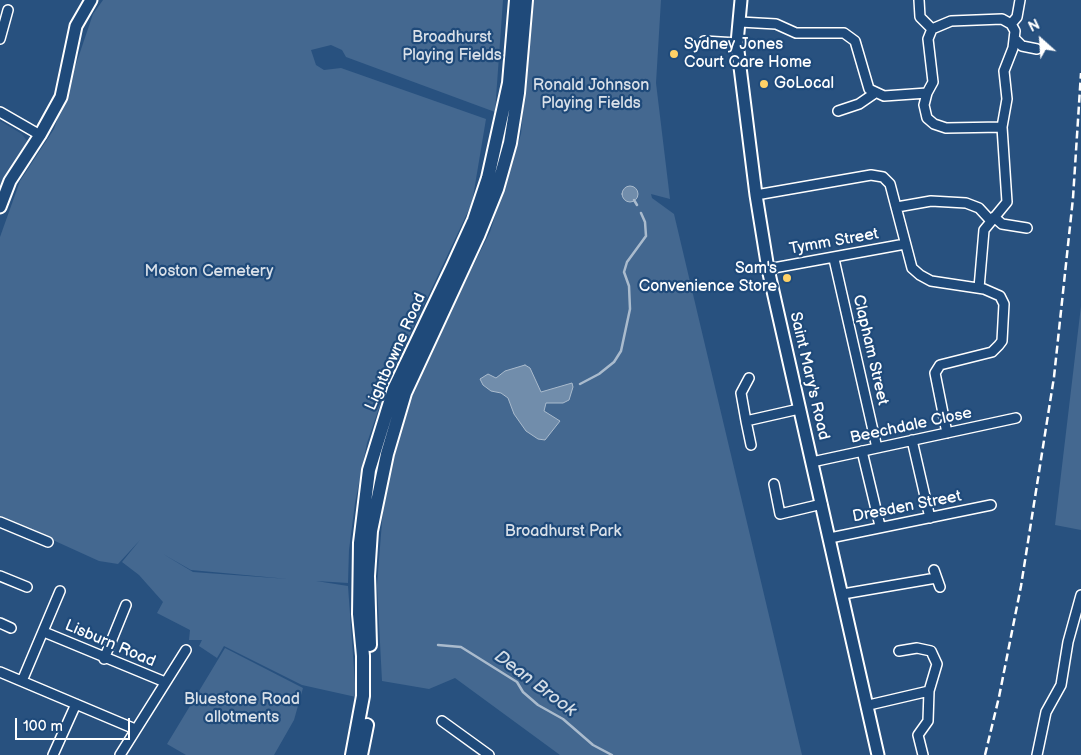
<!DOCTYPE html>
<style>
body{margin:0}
#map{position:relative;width:1081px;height:755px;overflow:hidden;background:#28517f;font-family:"Balsamiq Sans",sans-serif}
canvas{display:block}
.north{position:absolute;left:1016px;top:15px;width:50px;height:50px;-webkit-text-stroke:4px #1f4a7a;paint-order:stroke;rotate:334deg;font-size:14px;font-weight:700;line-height:20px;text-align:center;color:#fff}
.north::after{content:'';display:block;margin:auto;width:18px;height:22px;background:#fff;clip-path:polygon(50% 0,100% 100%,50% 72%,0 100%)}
.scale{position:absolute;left:15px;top:718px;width:115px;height:22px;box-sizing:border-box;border:2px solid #fff;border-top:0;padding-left:6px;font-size:15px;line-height:18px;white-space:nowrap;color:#fff;-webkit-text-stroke:4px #1f4a7a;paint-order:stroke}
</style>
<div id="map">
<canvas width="1081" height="755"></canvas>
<div class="north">N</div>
<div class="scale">100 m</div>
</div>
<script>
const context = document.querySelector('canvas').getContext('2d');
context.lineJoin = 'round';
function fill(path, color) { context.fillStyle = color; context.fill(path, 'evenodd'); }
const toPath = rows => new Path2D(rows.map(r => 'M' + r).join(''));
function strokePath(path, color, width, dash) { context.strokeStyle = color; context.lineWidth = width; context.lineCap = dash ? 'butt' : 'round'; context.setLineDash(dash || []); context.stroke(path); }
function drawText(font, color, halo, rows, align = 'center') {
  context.font = font + ' "Balsamiq Sans",sans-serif'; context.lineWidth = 4.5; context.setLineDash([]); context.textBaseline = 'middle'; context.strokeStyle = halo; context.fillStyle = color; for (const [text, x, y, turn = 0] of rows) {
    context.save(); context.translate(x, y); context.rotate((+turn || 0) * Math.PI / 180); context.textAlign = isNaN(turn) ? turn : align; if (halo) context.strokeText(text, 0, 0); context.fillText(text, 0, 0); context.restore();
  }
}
fill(toPath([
 [0,121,22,134,27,141,0,186]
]), '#375d88');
fill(toPath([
 [103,0,503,0,495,112,346,57,342,50,331,45,311,50,316,65,324,70,341,68,486,119,472,203,389,379,367,443,355,503,349,550,348,583,316,581,348,586,356,697,302,685,224,646,217,658,199,646,202,640,189,640,190,630,157,613,163,602,139,575,122,562,140,540,118,564,99,561,0,516,0,237,20,181,54,129,93,14],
 [163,554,191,570,288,579,193,572],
 [532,0,661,0,656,83,670,199,651,194,652,198,674,214,802,755,560,755,455,678,429,689,382,681,377,585,383,509,399,432,416,380,490,232,521,134],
 [1081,306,1081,530,1055,525],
 [225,648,303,688,294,720,274,755,186,755,167,744]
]), '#446890');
const water = toPath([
 '622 194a8 8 0 1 1 16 0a8 8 0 1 1-16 0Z',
 [525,365,530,368,541,392,572,383,573,387,569,400,563,403,546,403,544,411,560,421,545,440,538,439,526,431,514,414,508,398,501,393,491,391,483,385,480,379,488,374,496,378,505,371,525,365]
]);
fill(water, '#718dab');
strokePath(water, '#aabbcd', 1);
strokePath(toPath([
 [634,200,637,205],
 [580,384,599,374,614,362,621,351,630,309,629,286,624,272,627,262,646,236,645,222,641,213],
 [438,645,461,647,517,682,523,692,538,705,563,719,593,745,612,755]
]), '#aabbcd', 2.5);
const minor = toPath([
 [919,0,920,17,932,29],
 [740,22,776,24,796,33,844,33,855,41,869,89,884,96,927,93],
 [1011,24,1017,17,1020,0],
 [0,39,8,10],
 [1016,40,1022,46,1037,49],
 [704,41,737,43],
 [838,111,859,104,875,93],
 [0,112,40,135],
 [756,195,871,175,883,177,890,184,912,268,920,275,931,281,984,289,1000,296,1004,304,1002,341,999,345,992,352,940,365,935,373,947,433],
 [897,207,931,201,966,203,979,208,991,221],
 [994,217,1002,224,1027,228],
 [834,259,877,448],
 [768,269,905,244],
 [979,288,984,230,1007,202,1002,127,1007,99,1004,71,1013,48,1015,31,1011,24,1002,19,951,21,932,29,928,39,933,82,927,93,924,105,927,118,934,124,946,128,1002,127],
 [749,378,741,393,746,421,799,409],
 [746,421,751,445],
 [912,440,930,518],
 [862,451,880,526],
 [812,462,1016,418],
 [774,484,780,514,822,504],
 [0,522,48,542],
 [830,538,991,505],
 [934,570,940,587],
 [0,576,27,587],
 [843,594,936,578],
 [0,623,11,628],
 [44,632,165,682],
 [899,651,917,648,931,651,937,664,929,691,928,721,918,735,923,755],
 [104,659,126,605],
 [0,672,135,729],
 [22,681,60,591],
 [869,705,929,691],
 [442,721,489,755],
 [53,755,76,704],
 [120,755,186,650],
 [1037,755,1046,712,1061,685,1068,642,1081,595]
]);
const tertiary = toPath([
 [741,0,737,43,756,195,768,269,878,755],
 [0,207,10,181,40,135,61,97,76,26,91,0]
]);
const secondary = toPath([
 [370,645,368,576,371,531,387,454,405,393,478,236,497,189,510,143,518,93,526,0],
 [352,755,363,696,363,656,359,614,360,543,369,470,394,389,453,266,474,220,488,178,509,83,516,0],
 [361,755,367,725]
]);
strokePath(minor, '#fff', 12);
strokePath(tertiary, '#fff', 15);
strokePath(secondary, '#fff', 16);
strokePath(minor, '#1f4a7a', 9);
strokePath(tertiary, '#1f4a7a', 11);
strokePath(secondary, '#1f4a7a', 12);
strokePath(toPath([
 [985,755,999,697,1021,586,1054,377,1073,198,1081,73]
]), '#fff', 2.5, [8, 4]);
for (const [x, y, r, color] of [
 [674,54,5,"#ffd166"],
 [764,84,5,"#ffd166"],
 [787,278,5,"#ffd166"]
]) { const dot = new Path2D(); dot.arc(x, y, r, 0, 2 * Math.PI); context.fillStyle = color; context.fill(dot); strokePath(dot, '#1f4a7a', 2); }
drawText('16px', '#dae1e9', '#1f4a7a', [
 ["Broadhurst",452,38],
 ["Playing Fields",452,56],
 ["Ronald Johnson",591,86],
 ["Playing Fields",591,104],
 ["Moston Cemetery",209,272],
 ["Broadhurst Park",563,532],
 ["Bluestone Road",242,700],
 ["allotments",242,718]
]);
drawText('16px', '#fff', '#1f4a7a', [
 ["Sydney Jones",684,45],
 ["Court Care Home",684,63],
 ["GoLocal",774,84],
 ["Sam's",777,269,"right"],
 ["Convenience Store",777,287,"right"]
], 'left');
drawText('16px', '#fff', '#1f4a7a', [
 ["Tymm Street",834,242,-10],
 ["Clapham Street",870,350,77],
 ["Lightbowne Road",396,352,-66],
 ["Saint Mary's Road",809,376,77],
 ["Beechdale Close",911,426,-12],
 ["Dresden Street",907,507,-11],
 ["Lisburn Road",110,644,23]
]);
drawText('italic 18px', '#d4dde6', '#1f4a7a', [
 ["Dean Brook",535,684,37]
]);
</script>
